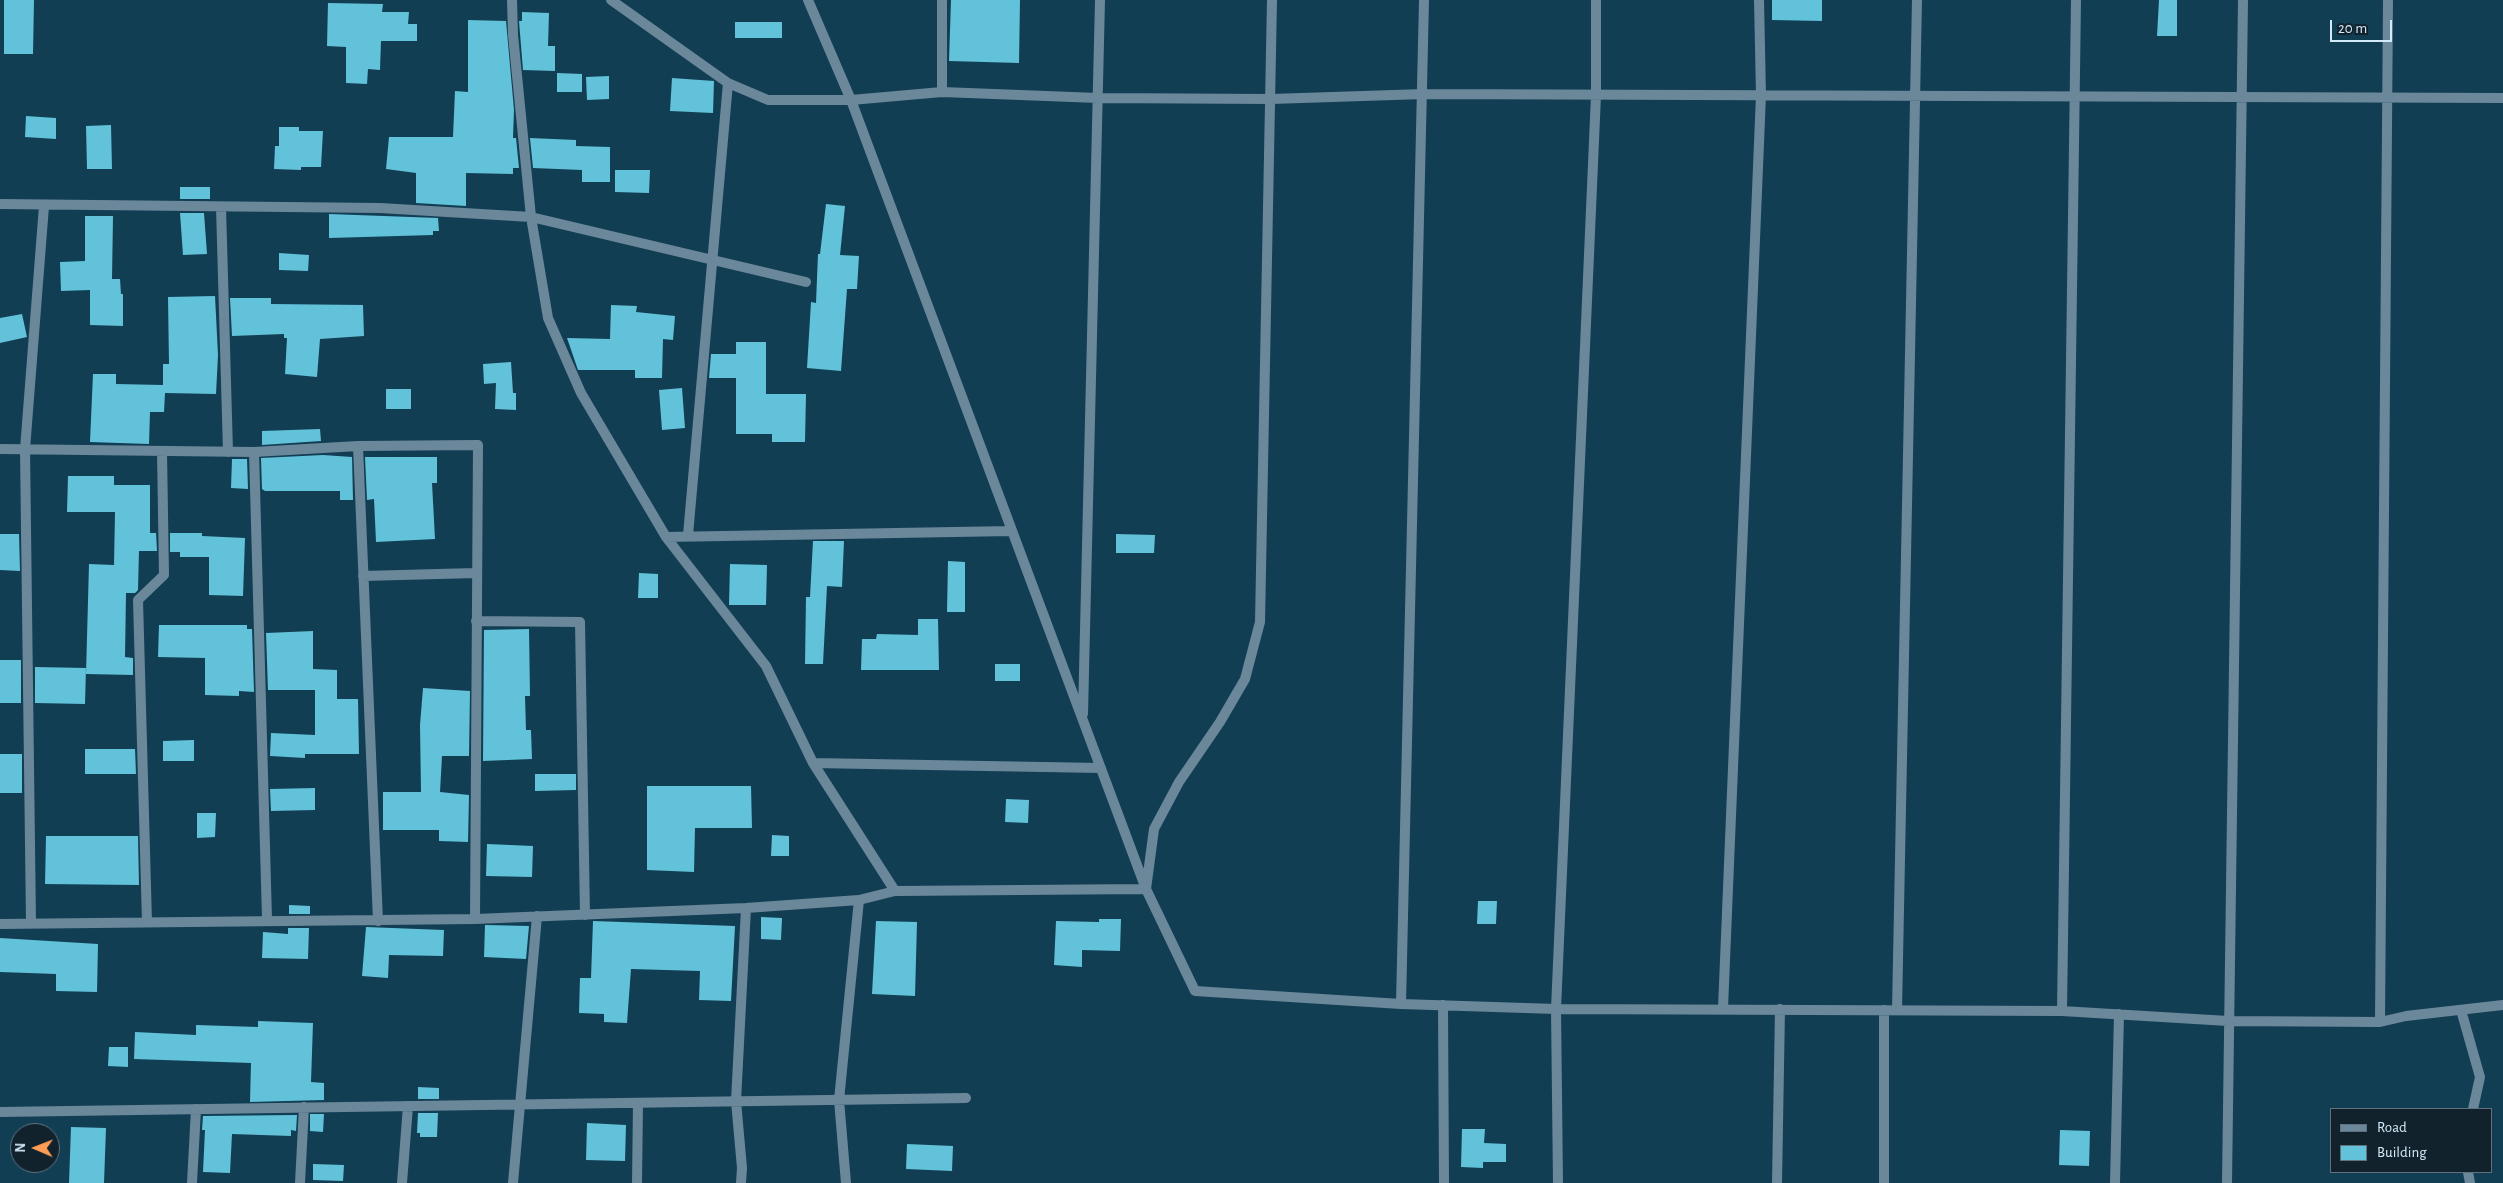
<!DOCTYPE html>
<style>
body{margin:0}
#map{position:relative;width:2503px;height:1183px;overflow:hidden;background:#123e54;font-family:"Alegreya Sans",sans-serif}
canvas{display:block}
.legend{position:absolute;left:2330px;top:1108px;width:162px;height:65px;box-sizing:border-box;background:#11222d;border:1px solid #5f727e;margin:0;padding:6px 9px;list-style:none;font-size:15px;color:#d3eaf8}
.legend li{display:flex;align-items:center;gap:10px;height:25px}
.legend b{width:25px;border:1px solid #5f727e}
.north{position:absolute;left:10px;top:1123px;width:50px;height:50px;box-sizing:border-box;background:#11222d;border:1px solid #5f727e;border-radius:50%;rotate:271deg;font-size:14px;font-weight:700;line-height:20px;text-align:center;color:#d3eaf8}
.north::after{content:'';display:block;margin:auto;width:18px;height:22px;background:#fd9c55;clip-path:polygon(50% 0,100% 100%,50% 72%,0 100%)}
.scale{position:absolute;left:2330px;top:20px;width:62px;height:22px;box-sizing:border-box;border:2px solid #d3eaf8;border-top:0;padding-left:6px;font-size:15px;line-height:18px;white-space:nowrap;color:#d3eaf8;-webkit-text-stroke:4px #11222d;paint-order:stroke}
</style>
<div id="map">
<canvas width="2503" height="1183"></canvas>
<ul class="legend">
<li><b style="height:6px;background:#6b889a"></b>Road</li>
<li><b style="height:14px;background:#62c2d9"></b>Building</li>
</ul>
<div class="north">N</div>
<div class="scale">20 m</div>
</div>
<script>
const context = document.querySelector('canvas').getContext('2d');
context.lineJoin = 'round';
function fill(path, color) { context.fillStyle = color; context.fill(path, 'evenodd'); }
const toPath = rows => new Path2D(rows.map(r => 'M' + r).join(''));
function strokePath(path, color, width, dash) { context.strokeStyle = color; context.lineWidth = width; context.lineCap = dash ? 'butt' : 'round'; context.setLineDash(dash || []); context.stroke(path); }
fill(toPath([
 [4,0,34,0,33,54,4,54],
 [951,0,1020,0,1019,63,949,61],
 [1772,0,1822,0,1822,21,1772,20],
 [2159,0,2177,0,2177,36,2157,36],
 [328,3,383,4,382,12,409,12,408,24,417,24,417,41,381,41,380,70,368,69,367,84,346,83,346,47,327,46],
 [522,12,549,13,548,46,555,46,555,71,523,70,519,21,522,21],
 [468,20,506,21,514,110,513,138,516,138,519,168,513,168,513,174,466,173,466,206,416,203,416,173,386,169,389,137,453,137,455,91,468,92],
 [735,22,782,22,782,38,735,38],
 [557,73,582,74,582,92,557,92],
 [609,76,609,99,587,100,586,77],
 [672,78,714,81,713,113,670,111],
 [26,116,56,118,56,139,25,137],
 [111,125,112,169,87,169,86,126],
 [279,127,299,127,299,131,323,131,321,167,301,167,301,170,274,169,275,146,279,146],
 [530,138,576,140,576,146,610,147,610,182,582,182,582,170,533,168],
 [615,170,650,170,649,193,615,192],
 [180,187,210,187,210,199,180,199],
 [826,204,845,206,840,255,859,256,857,289,847,289,841,371,807,368,811,302,816,303,818,254,820,254],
 [180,213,204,213,207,254,183,255],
 [329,214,438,218,439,231,433,231,433,235,329,238],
 [85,216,113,216,112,279,120,279,121,294,123,294,123,326,90,325,90,290,61,291,60,262,85,261],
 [279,253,309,255,308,271,279,270],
 [215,296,218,355,216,394,165,393,164,412,150,412,149,444,90,442,93,374,116,374,116,384,163,385,163,364,169,364,168,297],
 [230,298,271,298,271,304,363,305,364,336,320,339,317,377,285,374,287,338,284,338,284,334,232,336],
 [611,305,637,306,636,312,675,316,673,340,663,339,662,378,635,378,635,370,578,370,567,338,610,339],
 [22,314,27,337,0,343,0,318],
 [736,342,766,342,766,394,806,394,805,442,772,442,772,434,736,434,736,378,709,378,711,354,736,354],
 [511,362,513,393,516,393,516,410,495,409,496,383,484,384,483,364],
 [682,388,685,428,662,430,659,390],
 [386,389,411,389,411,409,386,409],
 [320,429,321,441,262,445,262,431],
 [323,455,352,457,353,500,340,500,340,491,265,491,262,489,261,458],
 [365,457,437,457,437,483,432,483,435,539,376,542,374,499,367,500],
 [232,459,247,459,248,489,231,488],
 [68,476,114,476,114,485,150,485,150,533,156,533,157,551,139,551,138,590,135,593,126,593,125,657,133,658,133,675,86,674,89,564,114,565,115,512,67,512],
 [170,533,202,533,202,536,245,538,243,596,209,595,209,557,180,557,180,552,170,552],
 [0,534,19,534,20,571,0,570],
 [1116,534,1155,535,1154,553,1116,553],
 [813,541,844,541,842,587,827,586,823,664,805,664,806,597,810,597],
 [948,561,965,562,965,612,947,612],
 [730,564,767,565,766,605,729,605],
 [639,573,658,574,658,598,638,598],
 [918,619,938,619,939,670,861,670,862,639,876,639,877,634,918,635],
 [159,625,247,625,247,629,252,629,254,692,239,691,239,696,205,695,205,658,158,657],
 [529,629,530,696,525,696,526,730,531,730,532,759,483,761,484,630],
 [313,631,313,669,337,670,337,699,358,699,359,754,305,754,305,758,270,756,271,733,315,735,315,690,268,690,266,633],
 [0,660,21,660,21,703,0,703],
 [995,664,1020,664,1020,681,995,681],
 [35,667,86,668,85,704,35,703],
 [423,688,470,691,469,756,442,756,440,792,469,795,468,842,439,841,439,830,383,830,383,792,421,792,420,725],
 [194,740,194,761,163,761,163,741],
 [85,749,135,749,136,774,85,774],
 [0,754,22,754,22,793,0,793],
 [535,774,576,774,576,790,535,791],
 [647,786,751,786,752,828,695,828,694,872,647,870],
 [315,788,315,810,271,811,270,789],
 [1006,799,1029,800,1028,823,1005,822],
 [197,813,216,813,215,837,197,838],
 [772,835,789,836,789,856,771,856],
 [46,836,138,836,139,885,45,884],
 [487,844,533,846,532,877,486,876],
 [1478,901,1497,901,1496,924,1477,924],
 [289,905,310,906,310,914,289,914],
 [761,917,782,918,781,940,761,939],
 [1099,919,1121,919,1120,951,1082,950,1082,967,1054,965,1056,921,1099,922],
 [593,921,735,926,731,1001,699,1000,700,971,631,969,627,1023,604,1022,604,1014,579,1013,580,978,591,978],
 [876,921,917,922,915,996,872,994],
 [485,925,529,926,526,959,484,957],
 [366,927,444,930,443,956,389,955,388,978,362,976],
 [288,928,309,928,308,959,262,958,263,932,288,934],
 [0,938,98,944,97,992,56,991,56,974,0,972],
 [258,1021,313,1023,311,1082,324,1083,324,1100,250,1102,251,1063,134,1059,135,1032,196,1035,196,1025,258,1027],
 [109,1047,128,1047,128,1067,108,1066],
 [418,1087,439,1088,439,1099,418,1099],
 [418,1113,438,1113,437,1137,420,1137,420,1133,417,1133],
 [310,1114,324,1114,323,1132,310,1131],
 [297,1115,296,1131,291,1130,291,1136,232,1134,230,1173,203,1172,205,1130,202,1130,203,1116],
 [587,1123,626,1125,625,1161,586,1160],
 [71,1127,106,1128,104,1183,69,1183],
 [1462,1129,1485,1129,1484,1143,1506,1144,1506,1162,1483,1162,1483,1168,1461,1167],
 [2060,1130,2090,1131,2089,1166,2059,1165],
 [907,1144,953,1146,952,1171,906,1169],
 [313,1164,344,1165,343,1181,313,1180]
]), '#62c2d9');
strokePath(toPath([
 [512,0,513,35,531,217,548,318,581,393,666,537,1012,531],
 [611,0,728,83,768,100,851,100,942,92,1098,98,1271,99,1424,94,2503,98],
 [808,0,851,100,1146,889,1195,991,1401,1004,1556,1009,2062,1011,2228,1021,2380,1022,2406,1016,2503,1005],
 [942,92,942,0],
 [0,204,380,208,531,217,806,282],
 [221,207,228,452],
 [358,446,378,921],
 [0,449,254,452,358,446,478,445,475,919],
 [254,452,267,919],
 [688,535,728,83],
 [666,537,766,666,813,763,895,891],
 [363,576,476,573],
 [476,621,580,622,585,915],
 [1083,714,1100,0],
 [813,763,1101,768],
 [147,922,138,600,164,575,162,451],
 [31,923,25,449,44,206],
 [0,924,475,919,746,908,859,900,895,891,1146,889,1154,829,1179,782,1220,722,1245,679,1260,622,1272,0],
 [1401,1004,1424,0],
 [1443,1005,1444,1183],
 [1723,1008,1761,95,1759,0],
 [1897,1010,1917,0],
 [2461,1010,2480,1077,2473,1109],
 [2062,1011,2076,0],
 [2380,1022,2388,0],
 [0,1112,966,1098],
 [2468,1172,2470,1183],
 [192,1183,196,1109],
 [300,1183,304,1107],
 [402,1183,408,1106],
 [513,1183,537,916],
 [637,1183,638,1103],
 [741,1183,742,1168,736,1101,746,908],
 [846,1183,839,1100,859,900],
 [1558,1183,1556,1009,1596,95,1596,0],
 [1777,1183,1780,1009],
 [1884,1183,1884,1010],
 [2115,1183,2119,1014],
 [2227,1183,2243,0]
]), '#6b889a', 10);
</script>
